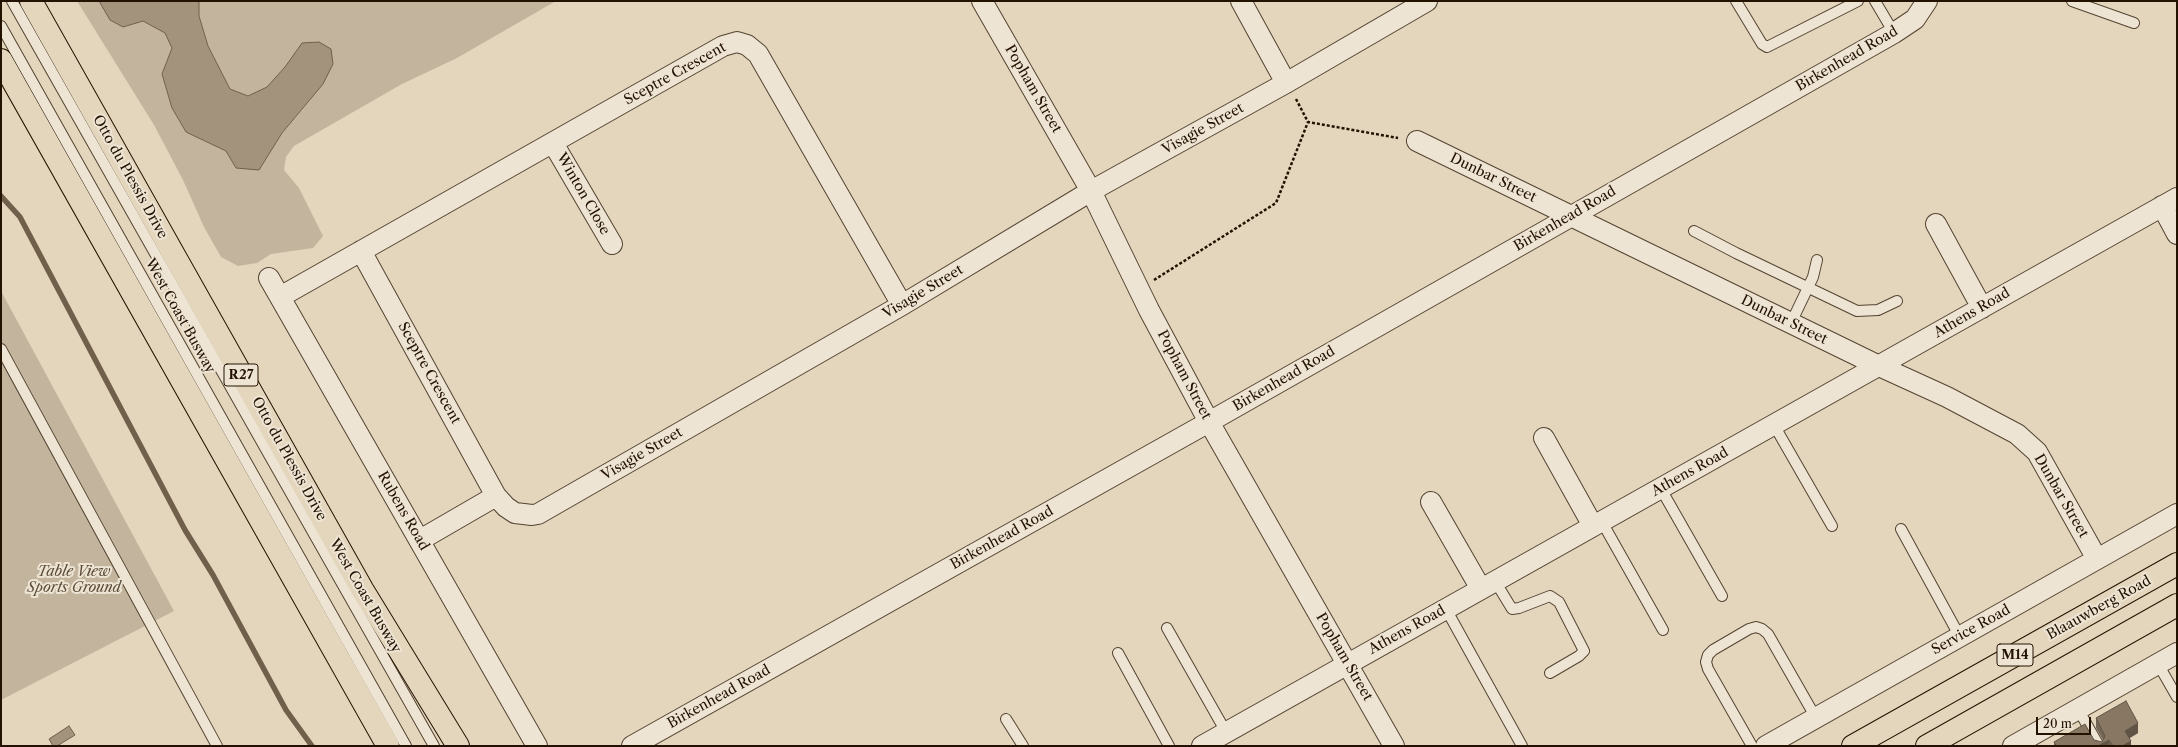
<!DOCTYPE html>
<style>
body{margin:0}
#map{position:relative;width:2178px;height:747px;overflow:hidden;background:#e4d6bd;font-family:"Libre Caslon Text",serif}
canvas{display:block}
.frame{position:absolute;inset:0;border:2px solid #241201;pointer-events:none}
.scale{position:absolute;left:2036px;top:717px;width:55px;height:18px;box-sizing:border-box;border:2px solid #241201;border-top:0;padding-left:5px;font-size:12px;line-height:14px;white-space:nowrap;color:#241201;-webkit-text-stroke:3px #ede4d4;paint-order:stroke}
</style>
<div id="map">
<canvas width="2178" height="747"></canvas>
<div class="frame"></div>
<div class="scale">20 m</div>
</div>
<script>
const context = document.querySelector('canvas').getContext('2d');
context.lineJoin = 'round';
function fill(path, color) { context.fillStyle = color; context.fill(path, 'evenodd'); }
const toPath = rows => new Path2D(rows.map(r => 'M' + r).join(''));
function strokePath(path, color, width, dash) { context.strokeStyle = color; context.lineWidth = width; context.lineCap = dash ? 'butt' : 'round'; context.setLineDash(dash || []); context.stroke(path); }
function drawText(font, color, halo, rows, align = 'center') {
  context.font = font + ' "Libre Caslon Text",serif'; context.lineWidth = 4; context.setLineDash([]); context.textBaseline = 'middle'; context.strokeStyle = halo; context.fillStyle = color; for (const [text, x, y, turn = 0] of rows) {
    context.save(); context.translate(x, y); context.rotate((+turn || 0) * Math.PI / 180); context.textAlign = isNaN(turn) ? turn : align; if (halo) context.strokeText(text, 0, 0); context.fillText(text, 0, 0); context.restore();
  }
}
fill(toPath([
 [77,1,99,1,110,20,123,27,143,21,165,33,172,48,162,74,172,108,186,132,226,151,236,168,259,169,282,133,305,106,285,67,267,87,248,96,230,89,208,46,199,16,199,1,556,1,457,58,402,84,294,146,286,157,284,170,299,188,323,236,313,248,271,254,257,263,238,266,221,257,204,227,183,180,154,125],
 [1,291,174,611,1,700]
]), '#c3b59d');
const water = toPath([
 [99,1,199,1,199,16,208,46,230,89,248,96,267,87,285,67,302,43,319,42,331,49,333,64,323,84,282,133,259,170,236,168,226,151,186,132,172,108,162,74,172,48,165,33,143,21,123,27,110,20,99,1],
 [69,726,75,735,57,746,53,746,49,739,69,726]
]);
fill(water, '#a3937d');
strokePath(water, '#705f4b', 1);
strokePath(toPath([
 [1,196,20,217,185,530,213,575,286,710,312,746]
]), '#705f4b', 5.5);
const lane = toPath([
 [12,1,434,746],
 [1736,1,1762,44,1767,47,1858,1],
 [1875,1,1894,33],
 [2072,1,2134,23],
 [1,26,406,746],
 [1694,231,1736,253,1857,311,1878,310,1897,301],
 [1791,323,1813,277,1817,260],
 [1,349,217,746],
 [1774,425,1832,526],
 [1661,489,1722,596],
 [1602,522,1663,630],
 [1901,529,1960,637],
 [1495,581,1512,609,1519,608,1550,596,1559,602,1584,651,1579,656,1550,673],
 [1446,609,1522,746],
 [1167,628,1226,732],
 [1118,653,1169,746],
 [2158,664,2177,697],
 [2078,709,2099,746],
 [1006,719,1023,746],
 [1752,746,1708,669,1706,662,1708,655,1713,650,1749,629,1756,627,1762,629,1768,634,1816,718]
]);
const street = toPath([
 [982,1,1091,191,1149,310,1209,422,1394,746],
 [1241,1,1286,83],
 [1417,141,1879,366,1947,397,2017,434,2037,452,2097,559],
 [553,143,612,244],
 [2162,206,2177,234],
 [1936,224,1982,308],
 [361,251,496,496,506,507,515,513,532,515,538,514,902,305,1091,191,1286,83,1427,1],
 [269,278,537,746],
 [280,297,723,46,737,42,747,45,758,54,902,305],
 [1544,438,1593,526],
 [1431,502,1481,589],
 [420,540,496,496],
 [632,746,1209,422,1894,33,1915,19,1927,1],
 [1202,746,2177,198],
 [1766,746,2177,514],
 [2013,746,2177,653]
]);
const primary = toPath([
 [31,1,362,589,458,746],
 [1,60,388,746],
 [1853,746,2177,564],
 [1927,746,2177,605]
]);
strokePath(lane, '#544330', 12);
strokePath(street, '#544330', 22);
strokePath(primary, '#241201', 24);
strokePath(toPath([
 [1296,99,1308,122,1398,138],
 [1154,280,1276,203,1308,122]
]), '#241201', 2.5, [3, 2]);
strokePath(lane, '#ede4d4', 10);
strokePath(street, '#ede4d4', 20);
strokePath(primary, '#e4d6bd', 22);
fill(toPath([
 [2096,718,2138,733,2129,738,2131,746,2054,746,2054,742,2094,740,2102,742,2103,740,2096,728]
]), '#756755');
fill(toPath([
 [2138,723,2138,733,2125,741,2125,731],
 [2109,740,2109,746,2098,746],
 [2131,741,2131,746,2122,746]
]), '#5f5445');
const building = toPath([
 [2126,701,2138,723,2125,731,2131,741,2122,746,2113,746,2109,740,2098,746,2056,746,2054,742,2085,724,2094,740,2102,742,2105,736,2096,718,2126,701]
]);
fill(building, '#887863');
strokePath(building, '#5f5445', 1);
for (const [x, y, w] of [
 [241,375,34],
 [2015,655,36]
]) { const box = new Path2D(); box.roundRect(x - w / 2, y - 11, w, 22, 3); context.fillStyle = '#ede4d4'; context.fill(box); strokePath(box, '#241201', 1); }
drawText('bold 13px', '#241201', null, [
 ["R27",241,375],
 ["M14",2015,655]
]);
drawText('14px', '#241201', '#ede4d4', [
 ["Birkenhead Road",1847,59,-30],
 ["Sceptre Crescent",675,74,-29],
 ["Popham Street",1033,89,60],
 ["Visagie Street",1203,129,-29],
 ["Otto du Plessis Drive",130,177,61],
 ["Dunbar Street",1493,178,26],
 ["Winton Close",583,194,60],
 ["Birkenhead Road",1565,219,-30],
 ["Visagie Street",923,292,-31],
 ["Athens Road",1972,313,-30],
 ["West Coast Busway",180,316,61],
 ["Dunbar Street",1784,320,26],
 ["Sceptre Crescent",429,373,61],
 ["Popham Street",1184,375,62],
 ["Birkenhead Road",1284,379,-30],
 ["Visagie Street",642,454,-30],
 ["Otto du Plessis Drive",289,459,61],
 ["Athens Road",1690,472,-29],
 ["Dunbar Street",2061,496,60],
 ["Rubens Road",403,511,60],
 ["Birkenhead Road",1002,538,-29],
 ["West Coast Busway",365,596,60],
 ["Blaauwberg Road",2099,608,-29],
 ["Athens Road",1407,630,-29],
 ["Service Road",1971,630,-29],
 ["Popham Street",1344,657,60],
 ["Birkenhead Road",719,697,-29]
]);
drawText('italic 14px', '#5c4b38', '#ede4d4', [
 ["Table View",74,572],
 ["Sports Ground",74,588]
]);
</script>
